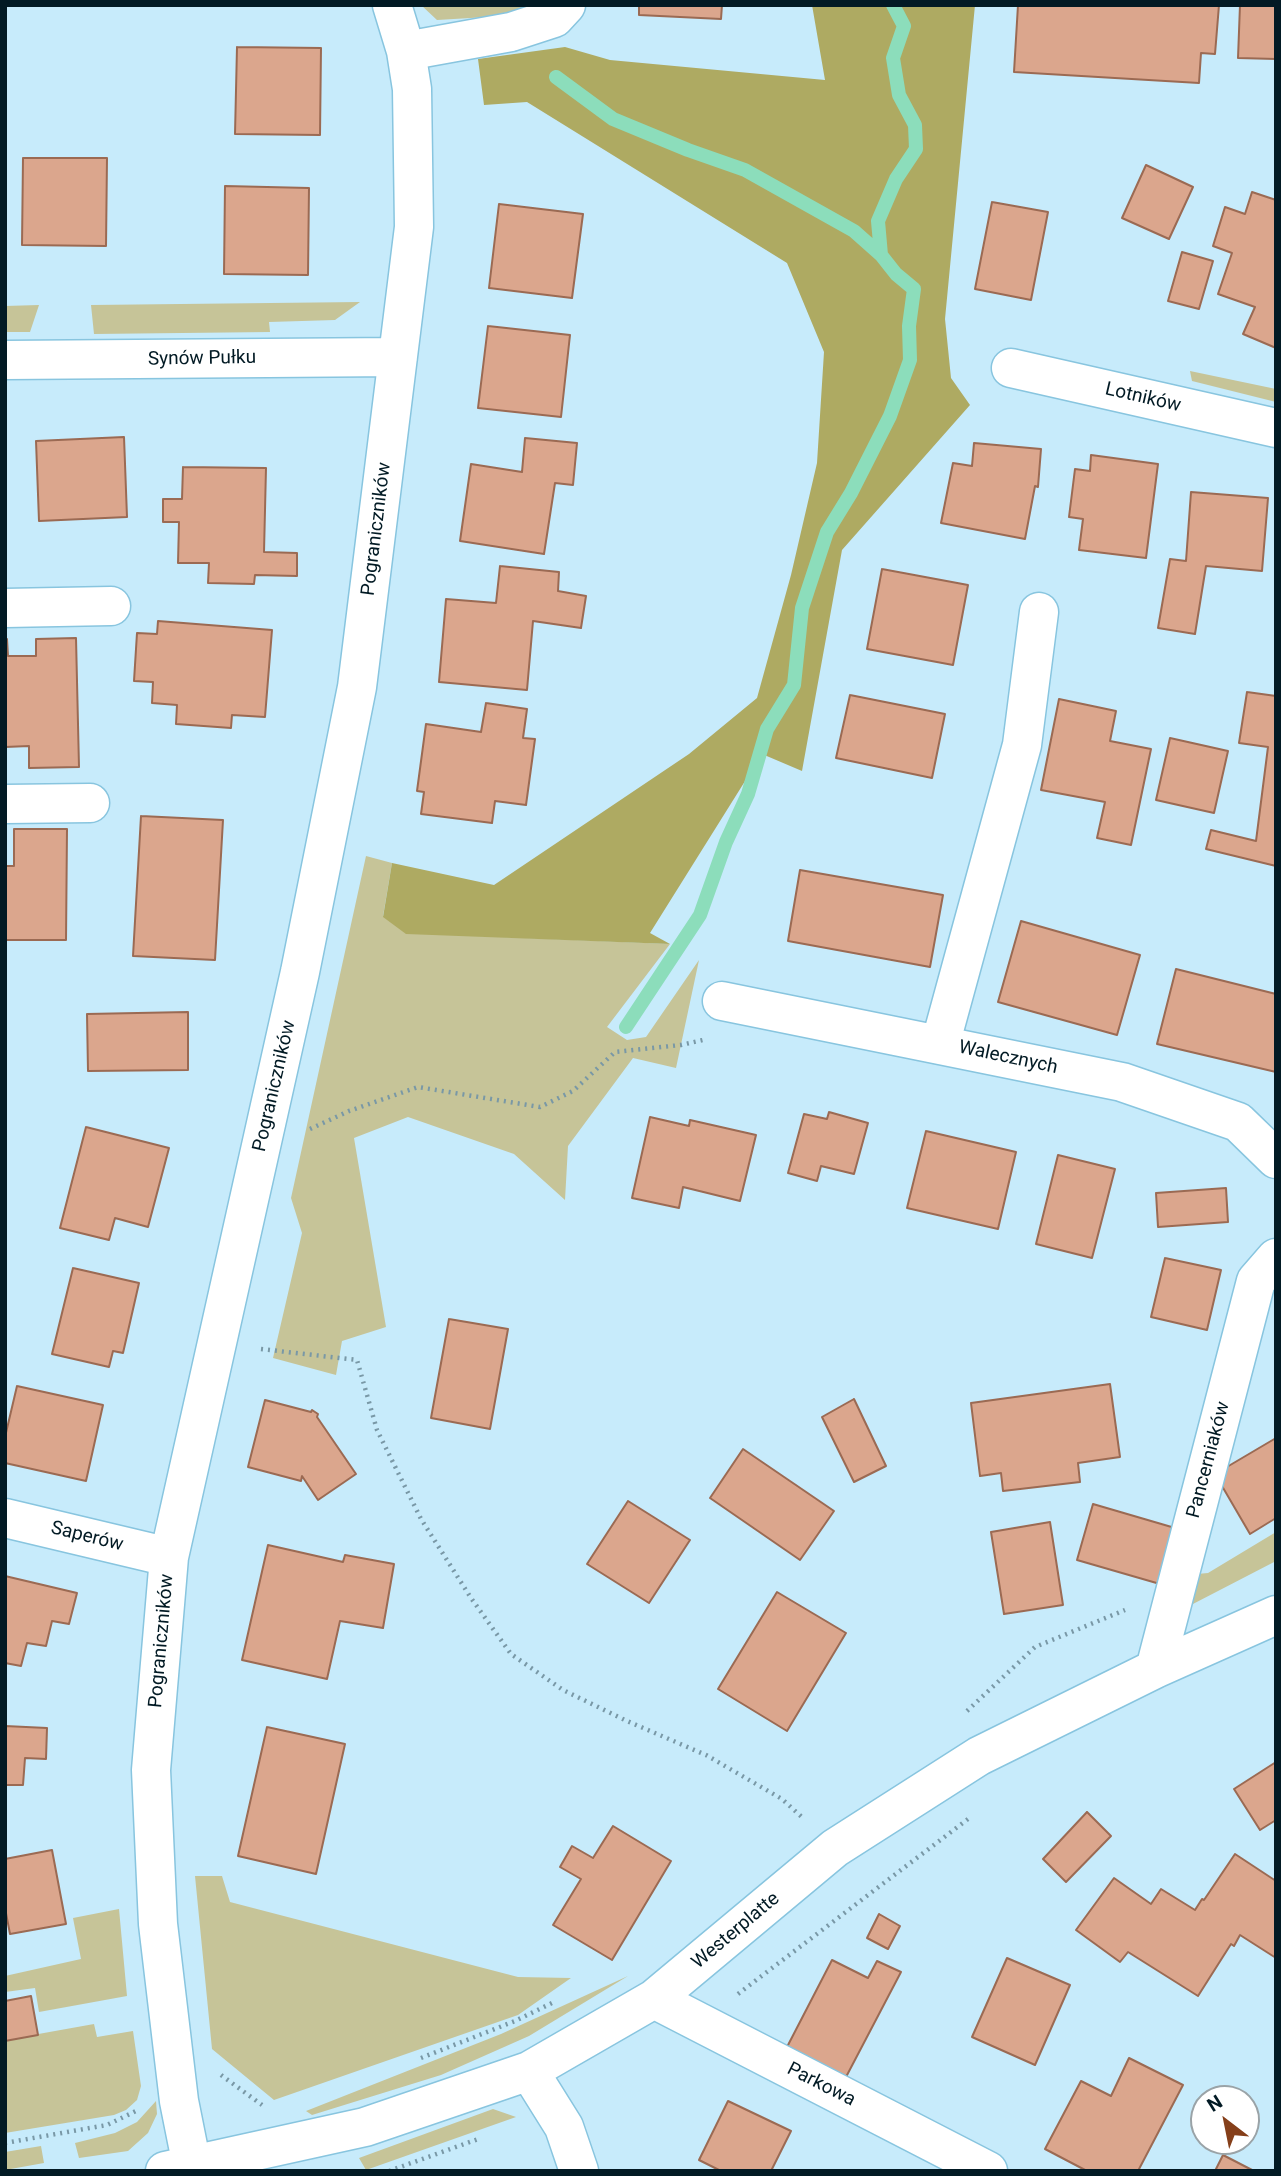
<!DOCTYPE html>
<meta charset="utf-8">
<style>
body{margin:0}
#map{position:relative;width:1281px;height:2176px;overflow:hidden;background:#c7ebfb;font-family:Roboto,sans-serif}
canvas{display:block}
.frame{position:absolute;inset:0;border:7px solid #021a24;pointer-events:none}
.north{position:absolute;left:1190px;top:2085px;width:70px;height:70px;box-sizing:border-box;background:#fff;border:2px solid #9aa3a7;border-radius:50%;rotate:328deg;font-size:19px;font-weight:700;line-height:28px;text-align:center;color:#021a24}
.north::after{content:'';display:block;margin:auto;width:24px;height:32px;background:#853f1a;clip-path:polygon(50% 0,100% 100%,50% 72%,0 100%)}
</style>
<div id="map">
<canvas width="1281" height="2176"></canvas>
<div class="frame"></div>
<div class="north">N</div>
</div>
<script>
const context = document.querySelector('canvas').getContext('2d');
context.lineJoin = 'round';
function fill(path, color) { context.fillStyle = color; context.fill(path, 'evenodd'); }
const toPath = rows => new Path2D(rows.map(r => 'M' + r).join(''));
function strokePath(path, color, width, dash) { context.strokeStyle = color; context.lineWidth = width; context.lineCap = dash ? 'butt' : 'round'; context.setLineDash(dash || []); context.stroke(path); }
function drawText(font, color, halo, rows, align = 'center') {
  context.font = font + ' Roboto,sans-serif'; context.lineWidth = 6; context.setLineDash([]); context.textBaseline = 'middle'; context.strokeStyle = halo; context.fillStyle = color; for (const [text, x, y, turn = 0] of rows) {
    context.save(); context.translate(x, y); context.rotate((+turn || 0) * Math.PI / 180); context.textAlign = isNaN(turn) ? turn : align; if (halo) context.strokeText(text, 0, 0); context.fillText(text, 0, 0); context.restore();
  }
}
fill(toPath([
 [421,5,541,5,504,16,437,20],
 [360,302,335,320,269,322,270,332,94,334,91,305],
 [39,305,30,332,5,332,5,306],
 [1190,371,1276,389,1276,402,1192,381],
 [366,856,392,863,383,916,406,933,670,944,607,1027,627,1040,646,1037,699,960,676,1068,633,1058,568,1146,565,1200,514,1154,408,1117,354,1138,386,1327,342,1341,336,1375,273,1358,302,1233,291,1198],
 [1276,1532,1276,1561,1191,1605,1197,1574,1208,1573],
 [195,1876,222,1876,230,1902,518,1977,571,1978,518,2015,274,2100,212,2049],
 [119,1909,127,1996,39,2012,35,1988,5,1992,5,1976,81,1959,73,1918],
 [628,1976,529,2036,441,2075,312,2115,306,2111,501,2034],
 [94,2024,97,2037,133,2031,141,2086,137,2100,126,2110,114,2115,5,2133,5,2040],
 [156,2101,157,2114,148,2133,128,2151,79,2158,75,2143,115,2133,137,2122],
 [493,2109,516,2117,366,2170,359,2158],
 [41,2146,44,2163,5,2170,5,2152]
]), '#c6c498');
fill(toPath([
 [812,5,975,5,945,319,951,378,970,405,842,550,802,771,762,754,650,933,670,944,406,934,383,917,392,863,494,885,689,754,757,698,791,575,817,463,824,352,787,263,527,102,484,105,478,59,565,47,610,60,825,80]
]), '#aeaa62');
strokePath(toPath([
 [556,77,613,119,688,150,745,170,854,231,881,255],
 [626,1027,700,915,726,842,748,794,767,729,794,685,802,608,827,532,851,493,890,416,910,360,909,326,914,289,896,274,881,255,878,221,896,179,916,149,915,125,899,95,893,58,904,26,893,5]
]), '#8cddbb', 14);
const building = toPath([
 [639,5,722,5,721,19,639,15,639,5],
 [1018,5,1219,5,1215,54,1201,53,1199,83,1014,72,1018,5],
 [1240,5,1276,5,1276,59,1238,58,1240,5],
 [237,47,321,48,320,135,235,134,237,47],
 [23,158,107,158,106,246,22,245,23,158],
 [1146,165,1193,187,1169,239,1122,218,1146,165],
 [225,186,309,188,308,275,224,274,225,186],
 [1252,192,1276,200,1276,348,1243,334,1255,307,1218,294,1232,253,1213,246,1225,207,1245,214,1252,192],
 [992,202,1048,212,1031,300,975,289,992,202],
 [499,204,583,214,572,298,489,288,499,204],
 [1182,252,1213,261,1199,309,1168,301,1182,252],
 [488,326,570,335,561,417,478,408,488,326],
 [124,437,127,517,39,521,36,441,124,437],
 [525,438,577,443,573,485,555,483,544,554,460,541,471,464,522,472,525,438],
 [974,443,1041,449,1038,487,1035,486,1025,539,941,523,953,463,972,466,974,443],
 [1091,455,1158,464,1146,558,1079,550,1083,519,1069,517,1075,469,1090,471,1091,455],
 [183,467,266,468,264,552,297,553,297,576,255,575,254,584,208,583,209,563,178,563,179,522,163,522,163,499,182,499,183,467],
 [1191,492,1268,498,1262,571,1206,566,1195,634,1158,628,1170,559,1186,561,1191,492],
 [500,566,559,572,558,591,586,596,581,628,533,621,527,690,439,682,446,599,496,603,500,566],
 [882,569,968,585,953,665,867,649,882,569],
 [158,621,272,630,265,717,232,715,231,728,176,724,177,705,152,703,153,682,134,681,137,633,157,634,158,621],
 [76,638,79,767,29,768,29,746,5,747,5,769,5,639,7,639,8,656,36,656,36,639,76,638],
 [1247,692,1276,696,1276,866,1206,849,1211,830,1256,841,1268,747,1239,743,1247,692],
 [850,695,945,714,932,778,836,758,850,695],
 [1059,699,1116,711,1110,741,1151,749,1131,845,1097,838,1105,802,1041,790,1059,699],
 [486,703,527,709,523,738,535,739,526,805,495,801,492,823,421,814,424,792,417,791,426,724,481,732,486,703],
 [1170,738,1228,751,1214,813,1156,800,1170,738],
 [141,816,223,820,215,960,133,956,141,816],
 [14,829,67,829,66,940,5,940,5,866,14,866,14,829],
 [800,870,943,895,930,967,788,941,800,870],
 [1021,921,1140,955,1117,1035,998,1002,1021,921],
 [1176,969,1276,994,1276,1072,1157,1044,1176,969],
 [188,1012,188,1070,88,1071,87,1014,188,1012],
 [829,1112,868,1123,854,1174,821,1166,817,1181,788,1173,804,1114,827,1119,829,1112],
 [650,1117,689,1126,690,1120,756,1135,740,1201,683,1187,679,1208,632,1198,650,1117],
 [86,1127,169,1148,148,1227,115,1218,109,1240,60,1228,86,1127],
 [926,1131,1016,1152,998,1229,907,1208,926,1131],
 [1058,1155,1115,1169,1092,1258,1036,1244,1058,1155],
 [1226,1188,1228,1222,1158,1227,1156,1193,1226,1188],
 [1165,1258,1221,1270,1207,1330,1151,1317,1165,1258],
 [73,1268,139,1283,123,1353,113,1351,109,1367,52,1354,73,1268],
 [449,1319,508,1329,490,1429,431,1418,449,1319],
 [1110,1384,1120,1457,1078,1463,1080,1482,1003,1491,1001,1473,980,1476,971,1403,1110,1384],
 [17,1386,103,1405,86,1481,5,1463,5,1437,17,1386],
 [854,1399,886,1466,854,1482,822,1417,854,1399],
 [265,1400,311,1412,312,1410,318,1414,317,1417,356,1474,318,1500,302,1476,301,1481,248,1467,265,1400],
 [1276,1438,1276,1518,1250,1534,1215,1474,1276,1438],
 [743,1449,834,1511,800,1560,710,1498,743,1449],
 [628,1501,690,1540,649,1603,587,1564,628,1501],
 [1093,1504,1175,1528,1160,1584,1077,1560,1093,1504],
 [1050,1522,1063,1605,1004,1614,991,1532,1050,1522],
 [268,1545,343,1562,345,1555,394,1564,383,1628,340,1621,327,1679,242,1660,268,1545],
 [5,1576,77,1593,69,1624,52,1621,46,1646,27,1643,21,1666,5,1663,5,1576],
 [777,1592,846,1633,787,1731,718,1689,777,1592],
 [5,1726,47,1728,46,1759,25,1758,23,1785,5,1785,5,1726],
 [267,1727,345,1744,316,1874,238,1856,267,1727],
 [1276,1762,1276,1820,1260,1830,1234,1789,1276,1762],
 [1087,1812,1111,1836,1066,1882,1043,1859,1087,1812],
 [613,1826,671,1861,612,1960,553,1925,581,1879,560,1867,572,1846,593,1858,613,1826],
 [52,1850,66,1924,10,1934,5,1908,5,1859,52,1850],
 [1235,1854,1276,1881,1276,1958,1240,1935,1234,1946,1231,1944,1198,1996,1128,1952,1120,1962,1076,1930,1114,1878,1151,1904,1161,1889,1195,1910,1202,1899,1204,1900,1235,1854],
 [879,1914,900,1926,888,1949,867,1938,879,1914],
 [1007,1958,1070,1985,1035,2065,972,2037,1007,1958],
 [832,1960,868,1978,877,1961,901,1972,846,2077,787,2047,832,1960],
 [31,1996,38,2035,5,2041,5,2001,31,1996],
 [1129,2058,1183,2085,1138,2171,1087,2171,1045,2149,1081,2081,1111,2096,1129,2058],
 [728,2101,791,2131,771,2171,721,2171,699,2160,728,2101],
 [1223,2155,1254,2171,1215,2171,1223,2155]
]);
fill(building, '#dba68d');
strokePath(building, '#9b6a53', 2);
const minor = toPath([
 [406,51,511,32,554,18,566,5],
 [5,360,398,357],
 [1011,368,1276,428],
 [5,608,111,606],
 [5,804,90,803],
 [722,1001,1122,1082,1238,1122,1276,1159],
 [940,1045,1022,745,1039,612],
 [5,1518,169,1557],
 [1155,1669,1256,1281,1276,1258],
 [654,1999,988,2171],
 [529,2071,564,2127,579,2171],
 [192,2166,179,2101,158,1924,151,1770,169,1557,300,972,357,687,414,227,412,89,406,51,392,5],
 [165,2171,365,2127,529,2071,654,1999,835,1848,979,1756,1155,1669,1276,1615]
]);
strokePath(minor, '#88c5df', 41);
strokePath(toPath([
 [310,1129,349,1111,418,1087,540,1107,573,1091,615,1052,681,1045,703,1040],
 [261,1349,357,1360,377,1430,421,1519,471,1598,511,1654,563,1690,627,1721,706,1755,782,1799,804,1819],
 [967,1711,1035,1647,1125,1610],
 [738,1994,968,1819],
 [421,2058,515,2021,552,2003],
 [221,2075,262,2105],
 [5,2143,107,2125,136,2111],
 [389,2171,481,2138]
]), '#7998a6', 4.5, [2, 5]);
strokePath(minor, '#fff', 38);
drawText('19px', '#021a24', '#fff', [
 ["Synów Pułku",202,359,-1],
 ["Lotników",1143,398,13],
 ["Pograniczników",377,529,-83],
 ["Walecznych",1008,1058,12],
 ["Pograniczników",275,1086,-77],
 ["Pancerniaków",1209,1460,-75],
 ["Saperów",87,1537,14],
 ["Pograniczników",162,1641,-85],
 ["Westerplatte",736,1931,-40],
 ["Parkowa",821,2085,27]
]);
</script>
